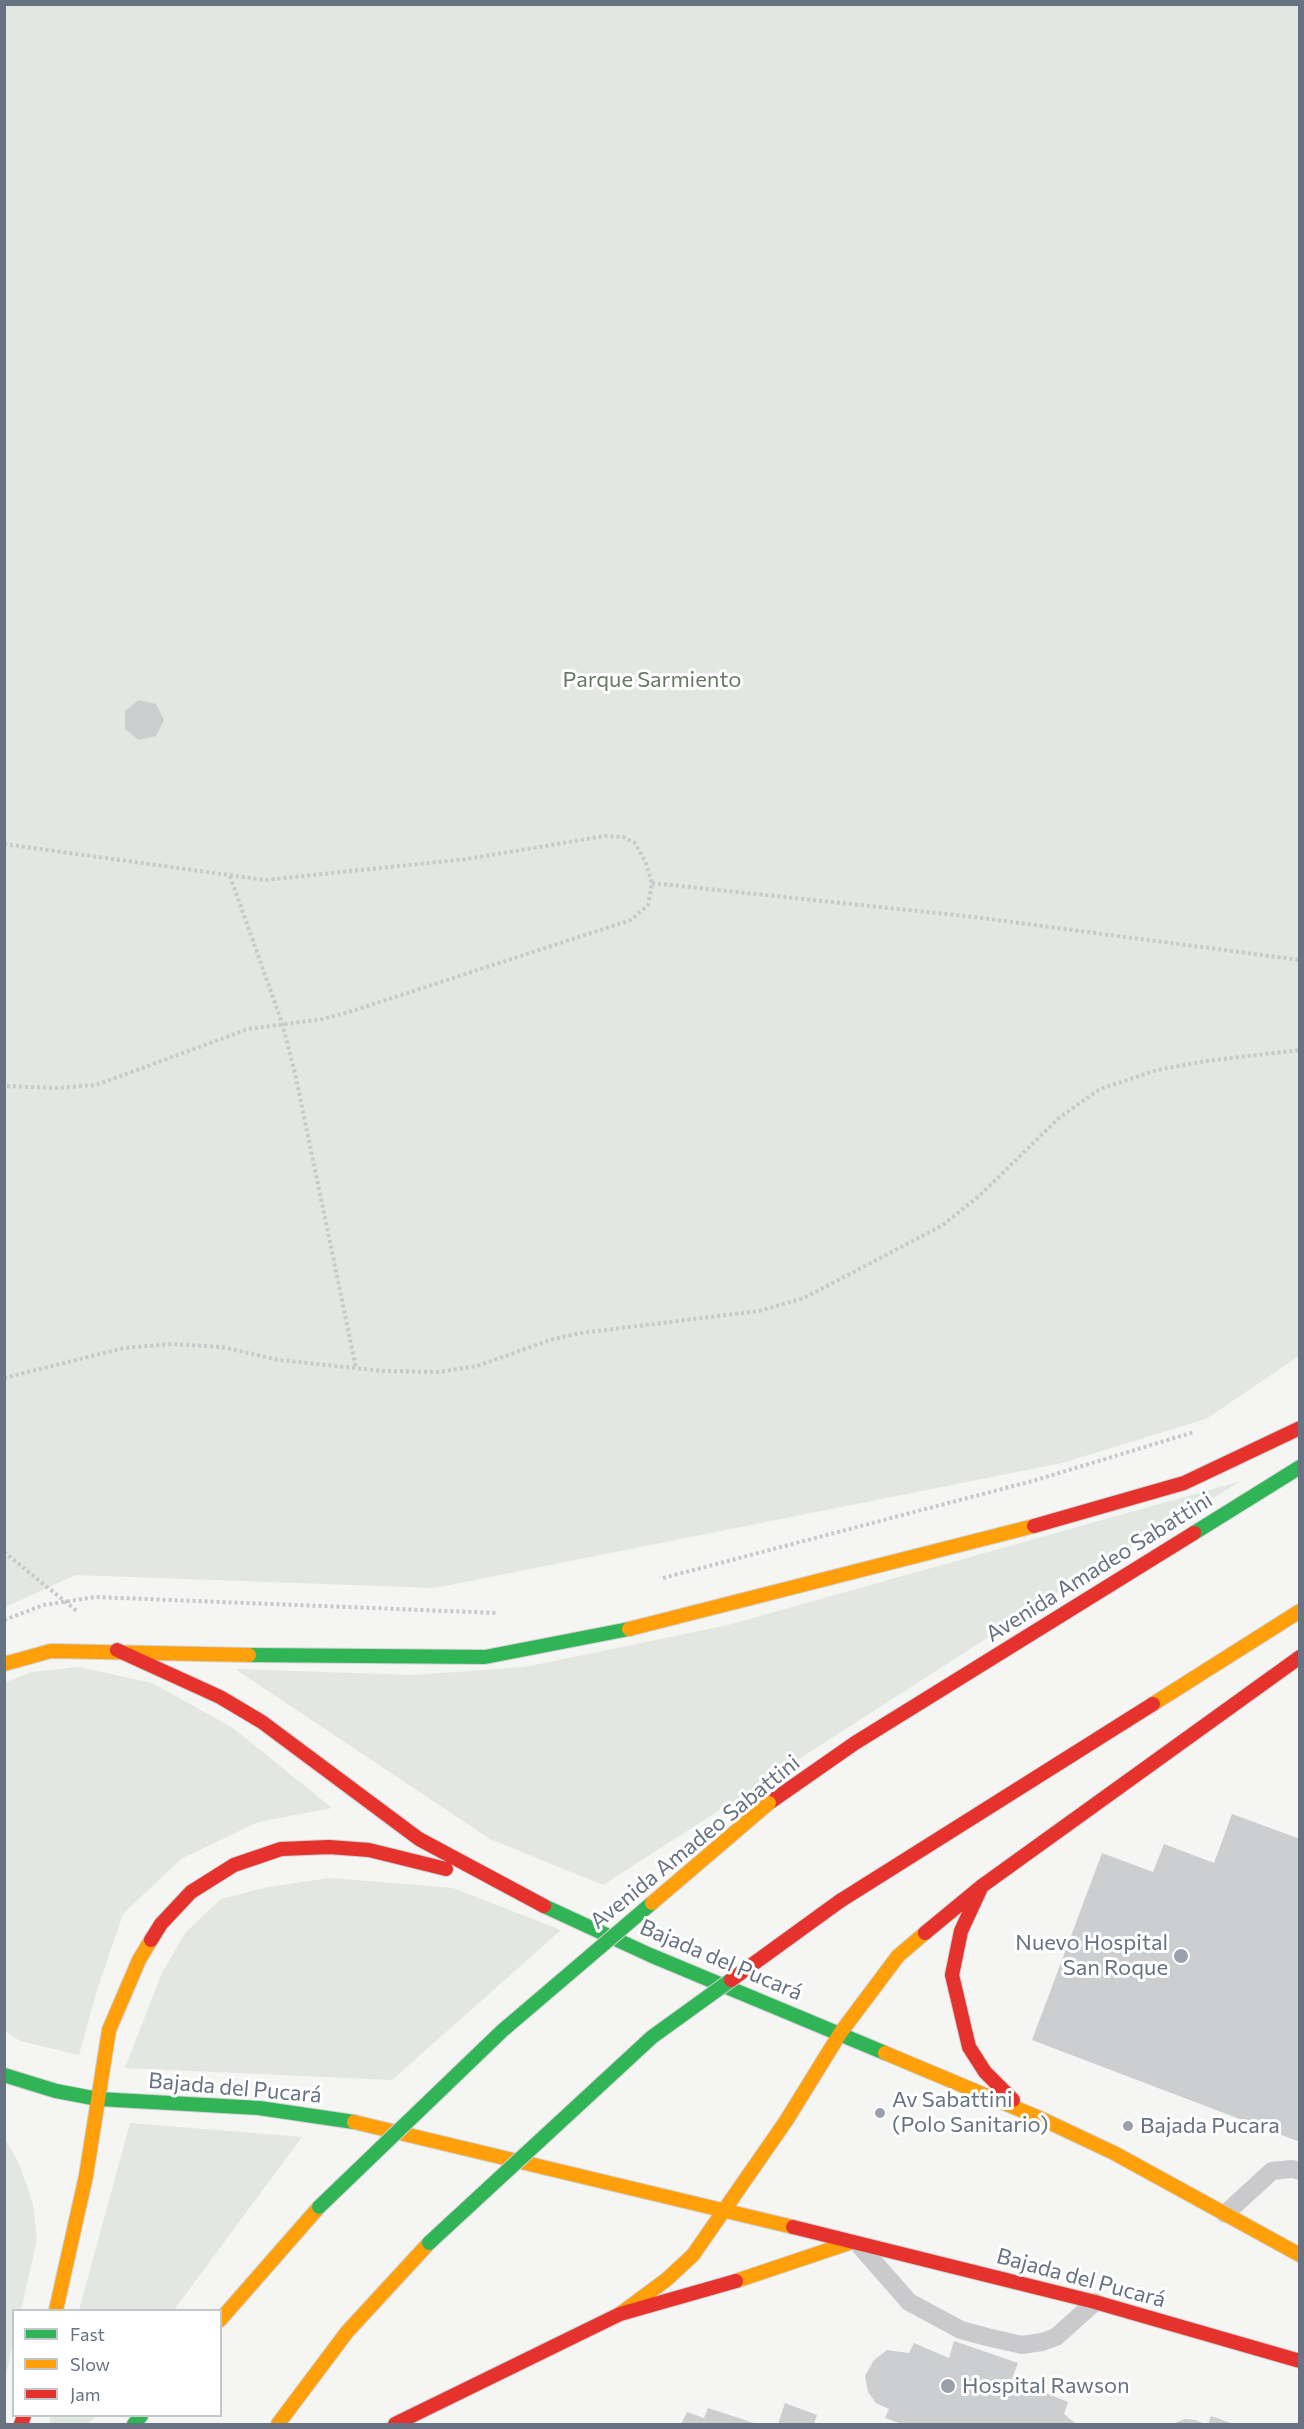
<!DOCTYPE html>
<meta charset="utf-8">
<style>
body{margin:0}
#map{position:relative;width:1304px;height:2429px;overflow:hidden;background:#f5f5f4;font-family:Commissioner,sans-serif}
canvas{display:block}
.frame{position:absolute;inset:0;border:6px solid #677383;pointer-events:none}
.legend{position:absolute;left:12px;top:2309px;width:210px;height:108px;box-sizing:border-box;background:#fff;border:2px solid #c2c7cd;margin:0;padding:8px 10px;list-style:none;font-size:18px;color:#677383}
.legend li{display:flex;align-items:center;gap:12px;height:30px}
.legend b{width:30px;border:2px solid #c2c7cd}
</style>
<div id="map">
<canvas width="1304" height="2429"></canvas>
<div class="frame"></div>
<ul class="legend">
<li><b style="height:8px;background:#30b455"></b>Fast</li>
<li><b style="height:8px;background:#ff9f0a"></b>Slow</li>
<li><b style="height:8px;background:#e5322d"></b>Jam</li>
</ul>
</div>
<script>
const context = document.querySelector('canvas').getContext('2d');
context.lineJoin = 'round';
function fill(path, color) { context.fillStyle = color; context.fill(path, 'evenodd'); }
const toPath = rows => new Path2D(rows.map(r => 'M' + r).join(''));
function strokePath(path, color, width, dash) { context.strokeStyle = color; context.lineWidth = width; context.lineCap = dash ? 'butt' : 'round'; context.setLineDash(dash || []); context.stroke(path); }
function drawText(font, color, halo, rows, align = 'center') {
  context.font = font + ' Commissioner,sans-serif'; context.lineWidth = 6; context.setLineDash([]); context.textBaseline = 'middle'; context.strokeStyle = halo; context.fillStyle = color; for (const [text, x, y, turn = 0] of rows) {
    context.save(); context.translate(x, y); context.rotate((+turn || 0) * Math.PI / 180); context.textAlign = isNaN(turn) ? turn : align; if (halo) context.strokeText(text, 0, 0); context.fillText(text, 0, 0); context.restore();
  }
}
fill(toPath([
 [4,5,1299,5,1299,1356,1206,1419,1062,1463,435,1588,76,1575,5,1607],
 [1241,1481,1079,1579,603,1885,490,1839,235,1669,413,1675,525,1667,728,1625],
 [79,1667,152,1683,233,1728,332,1808,258,1822,181,1859,123,1914,96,1993,79,2055,20,2041,5,2031,4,1683,31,1672],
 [330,1878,453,1888,561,1930,392,2080,125,2068,161,1975,185,1933,221,1899,268,1887],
 [130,2123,302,2137,174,2310,79,2310],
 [5,2138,20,2166,33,2204,37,2240,21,2310,14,2310,13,2342,5,2379],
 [51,2416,96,2416,89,2424,49,2424]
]), '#e3e7e2');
fill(toPath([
 [139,700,156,704,164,720,156,736,139,740,125,729,125,711],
 [1232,1814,1300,1839,1300,2142,1032,2040,1102,1853,1153,1872,1164,1844,1214,1863],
 [954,2341,1018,2363,1012,2379,1068,2402,1064,2414,1076,2424,902,2424,885,2418,889,2409,876,2403,868,2392,865,2376,874,2360,887,2350,909,2353,914,2343,949,2358],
 [785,2403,817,2415,814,2424,778,2424],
 [708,2408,757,2424,681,2424,687,2412,704,2418],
 [1211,2416,1234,2424,1208,2424],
 [1185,2419,1195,2420,1206,2424,1172,2424]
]), '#cdced0');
const fast = toPath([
 [1194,1533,1300,1467],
 [249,1655,485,1657,629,1629],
 [544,1906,650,1955,885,2053],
 [4,2075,56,2091,98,2099,259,2108,354,2122],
 [134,2424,141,2416]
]);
const slow = toPath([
 [629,1629,1034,1526],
 [4,1664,51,1651,249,1655],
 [1153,1704,1300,1611],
 [885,2053,1042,2119,1114,2153,1300,2255],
 [354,2122,793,2227],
 [736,2281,852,2242],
 [56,2310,86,2176,109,2030,139,1960,151,1940],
 [620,2314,666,2280,693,2255,786,2121,841,2032,898,1956,925,1933],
 [220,2320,319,2207],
 [278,2424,347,2332,429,2243]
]);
const jam = toPath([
 [1034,1526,1184,1483,1300,1428],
 [117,1650,220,1697,262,1722,419,1839,544,1906],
 [769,1803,855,1743,1194,1533],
 [980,1890,961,1931,952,1975,969,2047,985,2072,1013,2100],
 [840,1901,1153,1704],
 [925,1933,982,1886,1300,1657],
 [151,1940,161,1924,191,1892,234,1865,281,1849,329,1847,369,1850,446,1869],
 [793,2227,1095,2302,1300,2361],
 [21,2424,24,2416],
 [395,2424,620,2314,736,2281]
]);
strokePath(fast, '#d2d3d3', 16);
strokePath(slow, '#d2d3d3', 16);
strokePath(jam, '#d2d3d3', 16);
strokePath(toPath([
 [4,844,265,880,467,859,605,836,623,837,635,843,646,863,652,883,648,905,631,920,352,1011,323,1019,248,1029,96,1085,57,1088,4,1086],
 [230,876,282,1023,295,1073,356,1368],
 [652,883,974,917,1300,960],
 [4,1378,124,1348,172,1344,222,1347,279,1360,383,1371,438,1372,477,1366,553,1339,581,1333,759,1311,804,1298,943,1225,979,1196,1060,1117,1100,1089,1157,1070,1206,1061,1300,1050],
 [4,1552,78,1612],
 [663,1578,1036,1480,1194,1432],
 [4,1620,44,1605,95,1597,498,1613]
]), '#c8c9ca', 4, [3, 3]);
strokePath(toPath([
 [1225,2214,1272,2171,1292,2169,1300,2171],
 [860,2246,909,2302,961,2330,987,2337,1022,2345,1042,2342,1056,2337,1095,2302]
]), '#cacacc', 18);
strokePath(fast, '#30b455', 14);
strokePath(slow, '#ff9f0a', 14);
strokePath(jam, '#e5322d', 14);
const fastBridge = toPath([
 [319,2207,502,2031,652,1903],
 [429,2243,652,2037,731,1980]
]);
const slowBridge = toPath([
 [652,1903,769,1803]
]);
const jamBridge = toPath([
 [731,1980,840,1901]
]);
strokePath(fastBridge, '#d2d3d3', 16, []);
strokePath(slowBridge, '#d2d3d3', 16, []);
strokePath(jamBridge, '#d2d3d3', 16, []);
strokePath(fastBridge, '#30b455', 14);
strokePath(slowBridge, '#ff9f0a', 14);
strokePath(jamBridge, '#e5322d', 14);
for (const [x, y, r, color] of [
 [1181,1956,8,"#99a0ab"],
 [880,2113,6,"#99a0ab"],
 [1128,2126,6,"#99a0ab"],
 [948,2386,8,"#99a0ab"]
]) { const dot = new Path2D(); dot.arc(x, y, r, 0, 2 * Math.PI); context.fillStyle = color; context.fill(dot); strokePath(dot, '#fff', 2); }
drawText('22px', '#677a65', '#fff', [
 ["Parque Sarmiento",652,680]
]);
drawText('22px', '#677383', '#fff', [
 ["Avenida Amadeo Sabattini",1099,1567,-32],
 ["Avenida Amadeo Sabattini",695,1842,-39],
 ["Bajada del Pucará",721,1960,23],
 ["Bajada del Pucará",235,2088,5],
 ["Bajada del Pucará",1081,2278,15]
]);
drawText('22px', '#677383', '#fff', [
 ["Nuevo Hospital",1168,1943,"right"],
 ["San Roque",1168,1968,"right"],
 ["Av Sabattini",892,2100],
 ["(Polo Sanitario)",892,2125],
 ["Bajada Pucara",1140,2126],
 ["Hospital Rawson",962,2386]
], 'left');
</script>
